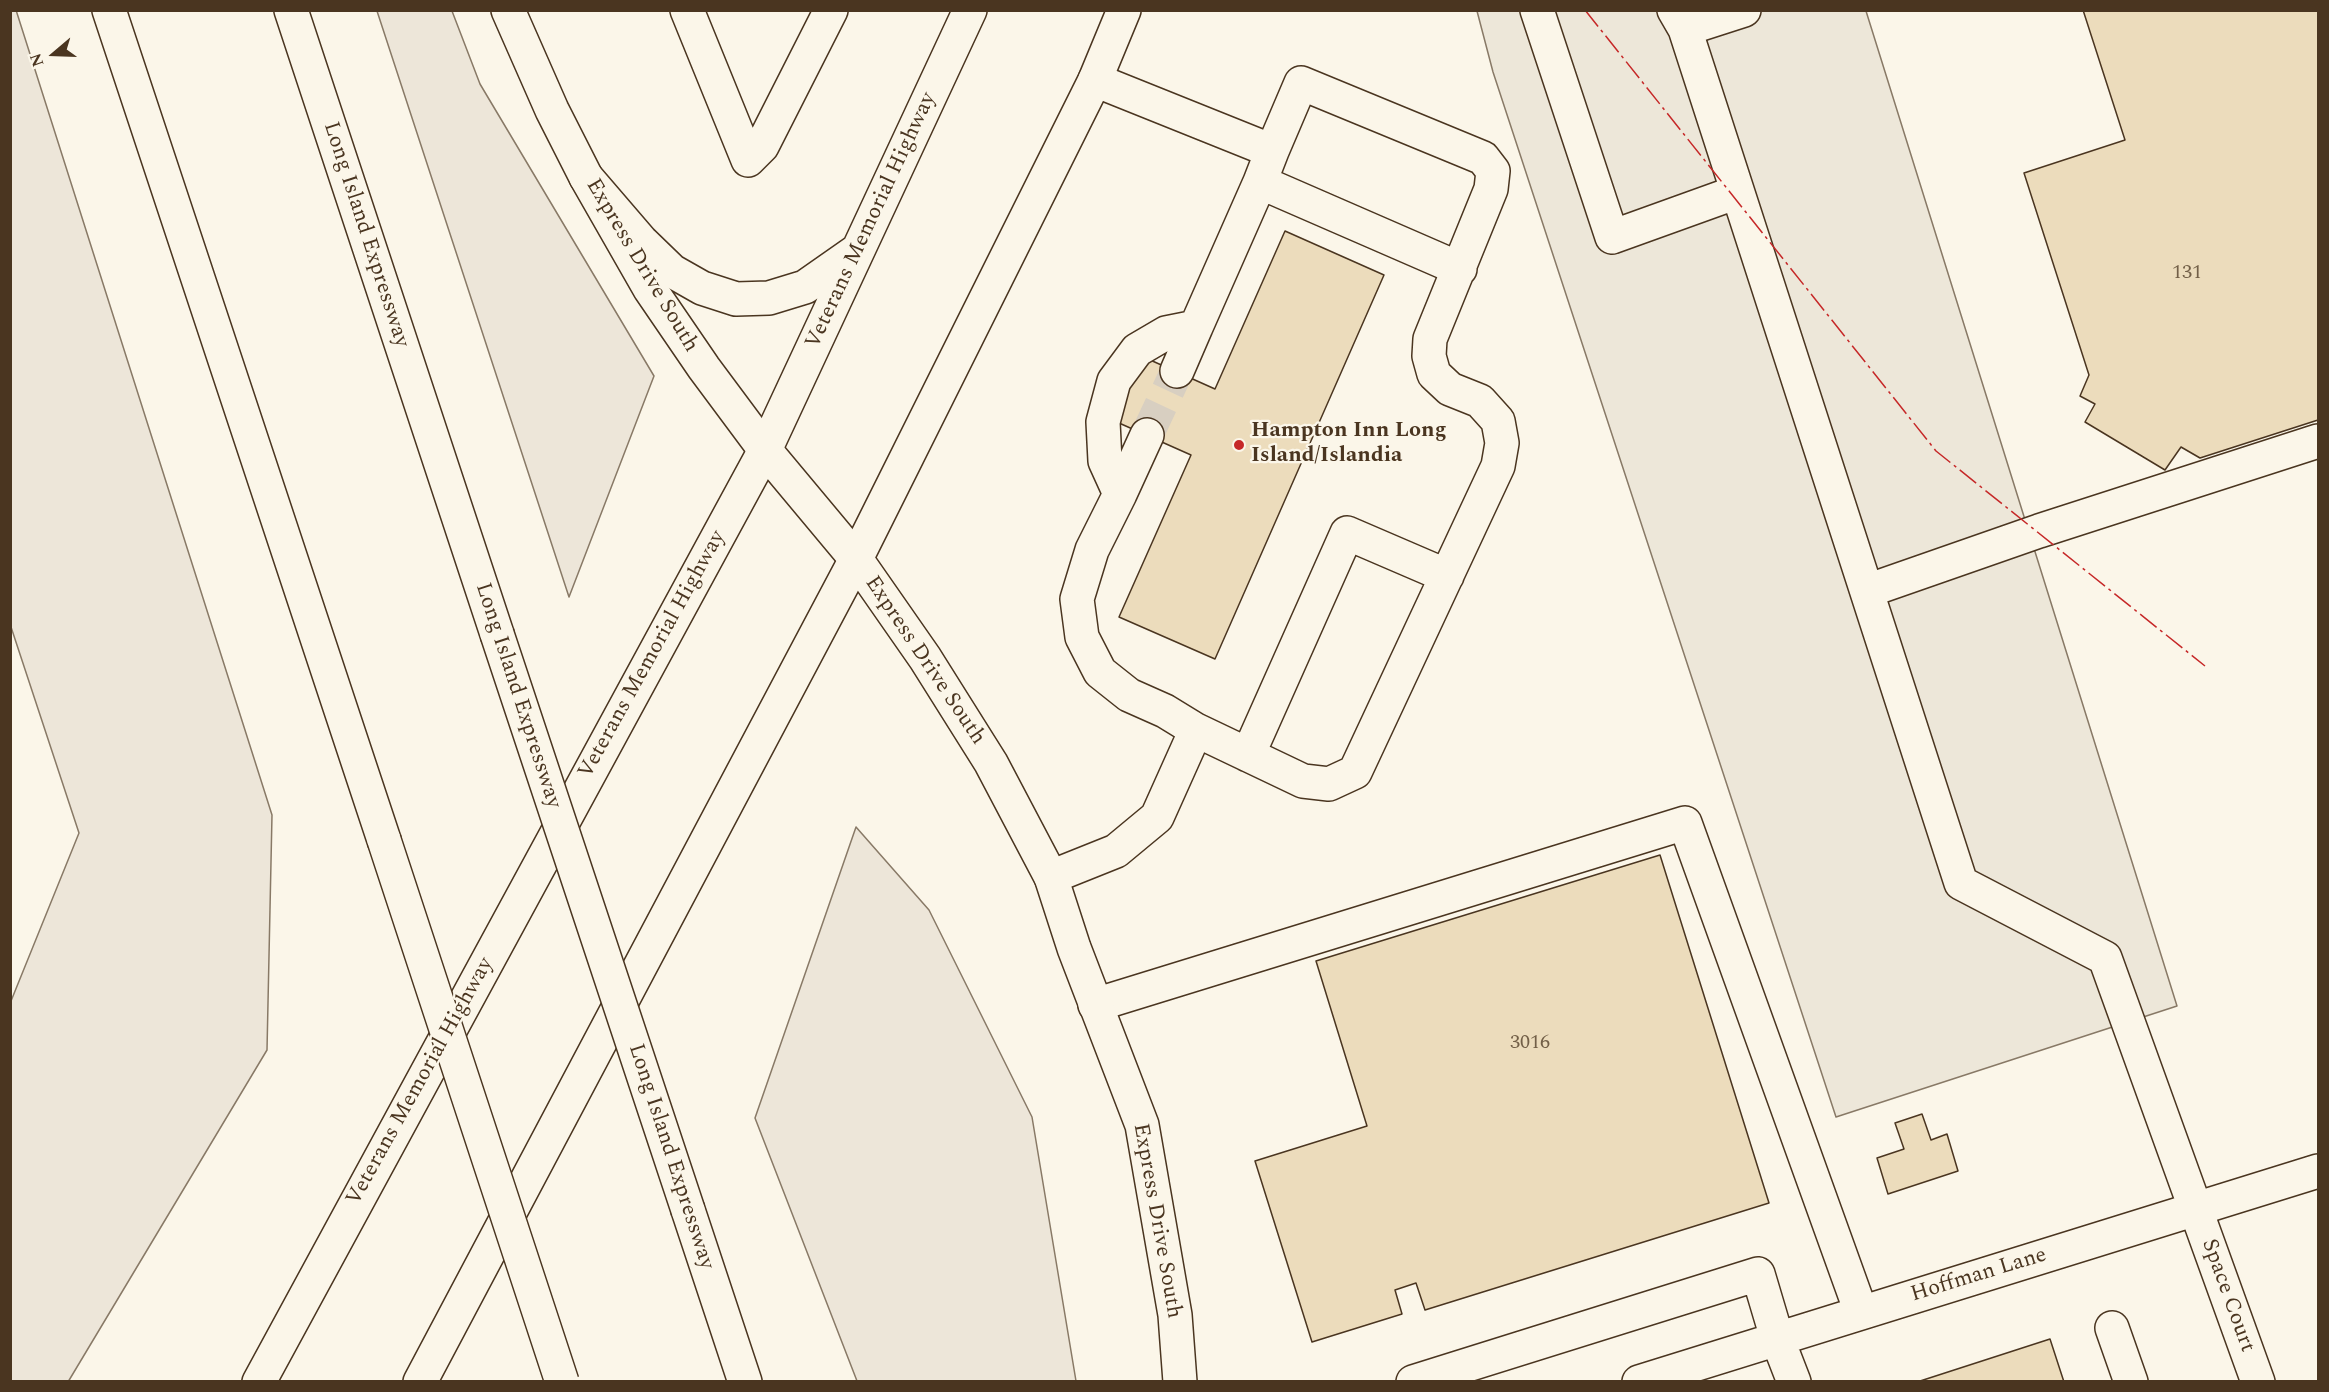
<!DOCTYPE html>
<style>
body{margin:0}
#map{position:relative;width:2329px;height:1392px;overflow:hidden;background:#fbf6e9;font-family:Spectral,serif}
canvas{display:block}
.frame{position:absolute;inset:0;border:12px solid #4a3520;pointer-events:none}
.north{position:absolute;left:24px;top:24px;width:60px;height:60px;-webkit-text-stroke:4px #fbf6e9;paint-order:stroke;rotate:251deg;font-size:16px;font-weight:700;line-height:24px;text-align:center;color:#4a3520}
.north::after{content:'';display:block;margin:auto;width:21px;height:27px;background:#4a3520;clip-path:polygon(50% 0,100% 100%,50% 72%,0 100%)}
</style>
<div id="map">
<canvas width="2329" height="1392"></canvas>
<div class="frame"></div>
<div class="north">N</div>
</div>
<script>
const context = document.querySelector('canvas').getContext('2d');
context.lineJoin = 'round';
function fill(path, color) { context.fillStyle = color; context.fill(path, 'evenodd'); }
const toPath = rows => new Path2D(rows.map(r => 'M' + r).join(''));
function strokePath(path, color, width, dash) { context.strokeStyle = color; context.lineWidth = width; context.lineCap = dash ? 'butt' : 'round'; context.setLineDash(dash || []); context.stroke(path); }
function drawText(font, color, halo, rows, align = 'center') {
  context.font = font + ' Spectral,serif'; context.lineWidth = 4.5; context.setLineDash([]); context.textBaseline = 'middle'; context.strokeStyle = halo; context.fillStyle = color; for (const [text, x, y, turn = 0] of rows) {
    context.save(); context.translate(x, y); context.rotate((+turn || 0) * Math.PI / 180); context.textAlign = isNaN(turn) ? turn : align; if (halo) context.strokeText(text, 0, 0); context.fillText(text, 0, 0); context.restore();
  }
}
const green = toPath([
 [16,10,272,815,267,1050,68,1382,10,1381,11,1001,79,833,11,627,10,11,16,10],
 [377,11,452,11,480,84,654,376,569,597,377,11],
 [856,827,929,910,1032,1117,1076,1381,857,1381,755,1118,856,827]
]);
fill(green, '#ede6d9');
strokePath(green, '#887966', 1.5);
const parking = toPath([
 [1477,11,1866,11,2177,1006,1836,1117,1493,72,1477,11]
]);
fill(parking, '#ede7d9');
strokePath(parking, '#887966', 1.5);
const building = toPath([
 [2083,10,2318,10,2318,420,2200,458,2181,447,2165,470,2085,422,2095,404,2080,396,2089,375,2024,173,2125,140,2083,10],
 [1285,231,1384,275,1215,659,1119,617,1191,455,1110,419,1139,355,1215,389,1285,231],
 [1660,855,1769,1203,1425,1310,1416,1283,1395,1290,1402,1314,1312,1342,1255,1161,1367,1126,1316,961,1660,855],
 [1922,1114,1931,1140,1947,1134,1958,1171,1888,1194,1877,1158,1904,1149,1895,1123,1922,1114],
 [2050,1339,2064,1382,1917,1382,2050,1339]
]);
fill(building, '#ecdcbc');
strokePath(building, '#4a3520', 1.5);
strokePath(toPath([
 [1147,435,1177,371]
]), '#d8cfc1', 33, [33, 16]);
const minor = toPath([
 [687,10,748,160,762,146,831,10],
 [1537,10,1612,237,1737,192],
 [1674,10,1685,29,1961,883,2105,958,2258,1382],
 [1685,29,1744,10],
 [1260,182,1460,269],
 [1177,371,1196,327],
 [1120,494,1147,435],
 [1867,591,2039,531,2318,441],
 [1196,730,1303,781,1329,784,1355,772,1498,466,1502,443,1498,421,1480,401,1450,389,1434,374,1429,356,1430,339,1491,189,1493,171,1483,158,1301,83,1272,151],
 [1248,755,1347,533,1447,576],
 [1051,877,1116,851,1157,817,1196,730,1165,711,1129,695,1100,672,1082,637,1077,599,1092,550,1120,494,1105,461,1103,422,1114,381,1137,350,1166,333,1196,327,1260,182,1272,151,1095,80],
 [1095,1005,1685,823,1861,1312],
 [2112,1328,2131,1382],
 [1413,1382,1758,1274,1777,1338,1794,1382],
 [1639,1382,2318,1171]
]);
const major = toPath([
 [508,10,552,110,586,177,650,289,704,368,765,450,856,559,925,658,991,763,1051,877,1074,948,1142,1125,1175,1315,1180,1382]
]);
const highway = toPath([
 [109,10,384,840],
 [291,10,497,634],
 [586,177,641,241,672,271,702,288,736,299,769,298,805,287,855,252],
 [688,1210,745,1382],
 [259,1382,765,450,970,10],
 [420,1382,856,559,1095,80,1124,10]
]);
strokePath(minor, '#4a3520', 36);
strokePath(major, '#4a3520', 36);
strokePath(highway, '#4a3520', 36);
strokePath(minor, '#fbf6e9', 33);
strokePath(major, '#fbf6e9', 33);
strokePath(highway, '#fbf6e9', 33);
const highwayBridge = toPath([
 [497,634,688,1210],
 [384,840,562,1382]
]);
strokePath(highwayBridge, '#4a3520', 36, []);
strokePath(highwayBridge, '#fbf6e9', 33);
strokePath(toPath([
 [1585,10,1936,451,2205,666]
]), '#c62828', 1.5, [21, 4.5, 3, 4.5]);
for (const [x, y, r, color] of [
 [1239,445,6,"#c62828"]
]) { const dot = new Path2D(); dot.arc(x, y, r, 0, 2 * Math.PI); context.fillStyle = color; context.fill(dot); strokePath(dot, '#fbf6e9', 2); }
drawText('20px', '#725f47', null, [
 ["131",2187,274],
 ["3016",1530,1044]
]);
drawText('22px', '#4a3520', '#fbf6e9', [
 ["Veterans Memorial Highway",872,221,-65],
 ["Long Island Expressway",365,235,72],
 ["Express Drive South",641,266,59],
 ["Veterans Memorial Highway",653,655,-61],
 ["Express Drive South",924,661,56],
 ["Long Island Expressway",517,696,72],
 ["Veterans Memorial Highway",421,1082,-61],
 ["Long Island Expressway",670,1157,72],
 ["Express Drive South",1156,1221,80],
 ["Hoffman Lane",1979,1276,-17],
 ["Space Court",2227,1296,70]
]);
drawText('bold 22px', '#4a3520', '#fbf6e9', [
 ["Hampton Inn Long",1251,432],
 ["Island/Islandia",1251,457]
], 'left');
</script>
